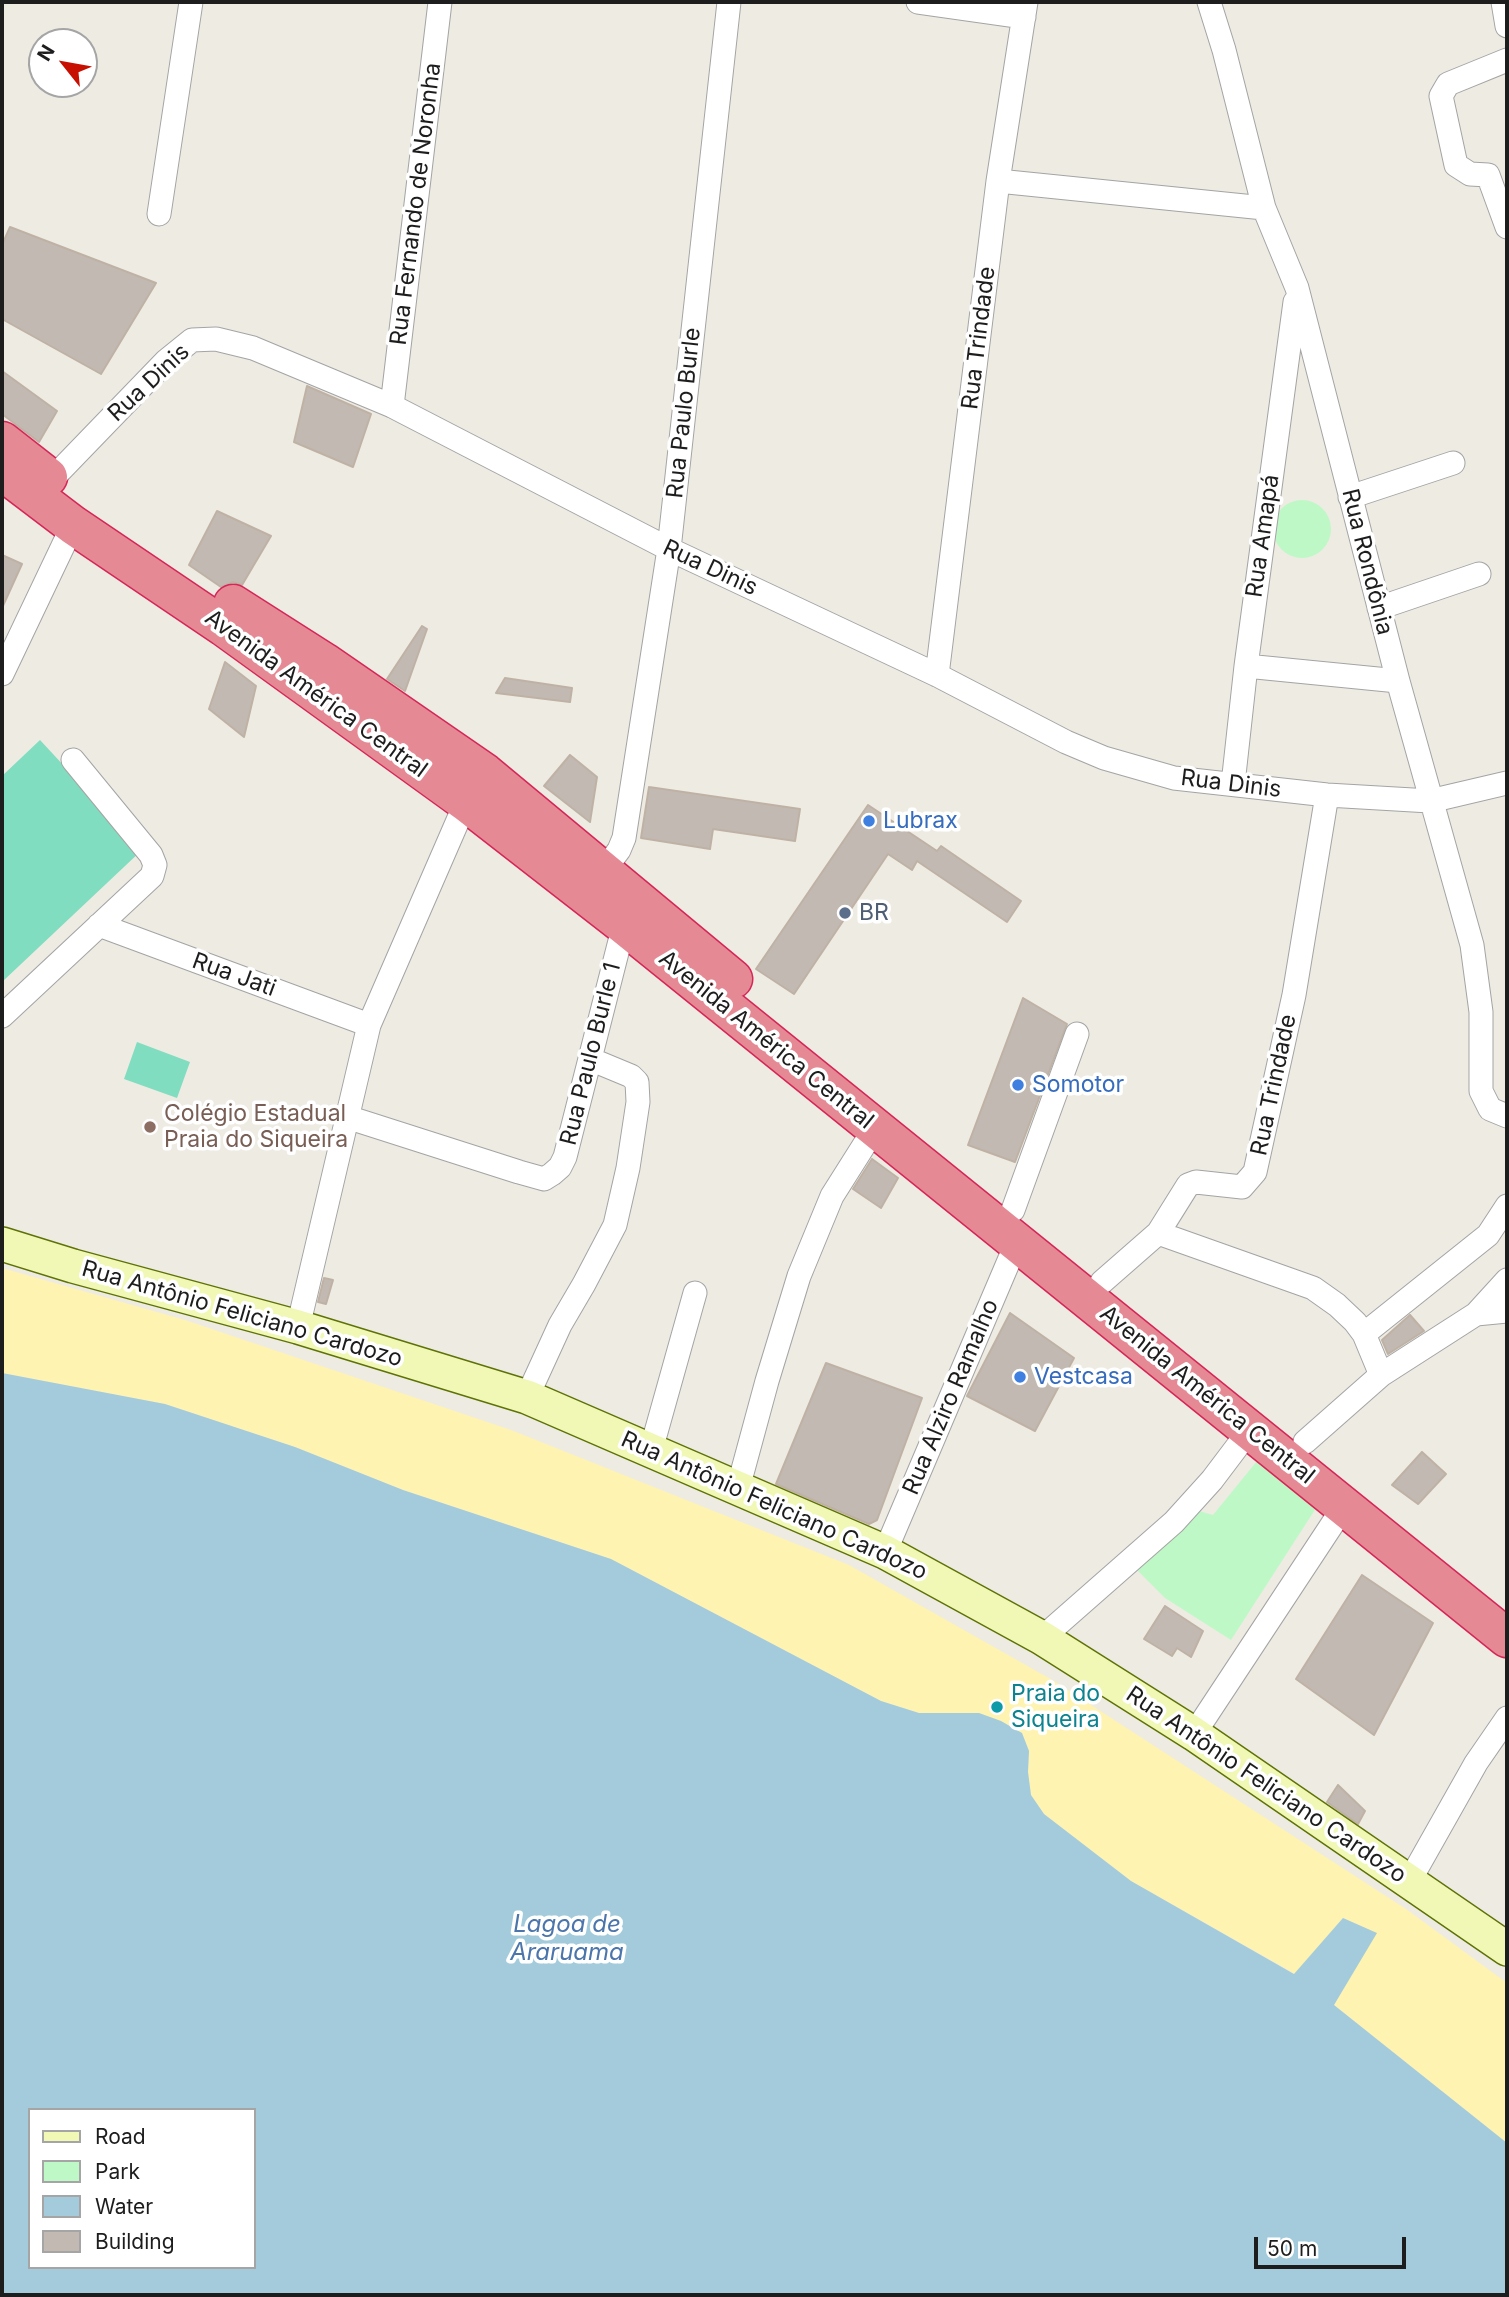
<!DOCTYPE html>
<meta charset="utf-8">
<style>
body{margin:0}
#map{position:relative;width:1509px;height:2297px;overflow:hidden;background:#eeebe3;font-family:Inter,sans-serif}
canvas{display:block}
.frame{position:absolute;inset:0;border:4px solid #1d1d1d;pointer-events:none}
.legend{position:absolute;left:28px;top:2108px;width:228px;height:161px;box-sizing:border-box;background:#fff;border:2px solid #a5a5a5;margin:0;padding:9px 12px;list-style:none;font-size:21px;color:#1d1d1d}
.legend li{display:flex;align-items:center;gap:14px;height:35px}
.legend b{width:35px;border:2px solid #a5a5a5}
.north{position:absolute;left:28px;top:28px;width:70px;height:70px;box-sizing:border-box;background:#fff;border:2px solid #a5a5a5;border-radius:50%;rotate:301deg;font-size:19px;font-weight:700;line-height:28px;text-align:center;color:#1d1d1d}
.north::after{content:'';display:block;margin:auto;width:24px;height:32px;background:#c70f02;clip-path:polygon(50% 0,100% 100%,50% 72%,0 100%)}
.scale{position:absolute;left:1254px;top:2237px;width:152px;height:32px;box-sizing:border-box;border:4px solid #1d1d1d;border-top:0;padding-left:9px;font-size:21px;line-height:24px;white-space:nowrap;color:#1d1d1d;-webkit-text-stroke:5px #fff;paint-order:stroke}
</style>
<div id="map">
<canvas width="1509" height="2297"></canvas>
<div class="frame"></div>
<ul class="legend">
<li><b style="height:9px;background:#f1f8b6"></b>Road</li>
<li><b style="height:19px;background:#bff8c7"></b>Park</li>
<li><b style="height:19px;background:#a3cbdb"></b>Water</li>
<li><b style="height:19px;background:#c2bab2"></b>Building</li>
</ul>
<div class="north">N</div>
<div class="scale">50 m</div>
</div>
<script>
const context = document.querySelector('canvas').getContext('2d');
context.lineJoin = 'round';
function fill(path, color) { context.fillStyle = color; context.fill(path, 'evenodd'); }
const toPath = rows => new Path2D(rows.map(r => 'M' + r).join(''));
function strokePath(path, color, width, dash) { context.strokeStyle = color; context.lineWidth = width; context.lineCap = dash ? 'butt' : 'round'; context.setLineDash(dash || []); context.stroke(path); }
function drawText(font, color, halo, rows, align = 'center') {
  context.font = font + ' Inter,sans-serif'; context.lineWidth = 7; context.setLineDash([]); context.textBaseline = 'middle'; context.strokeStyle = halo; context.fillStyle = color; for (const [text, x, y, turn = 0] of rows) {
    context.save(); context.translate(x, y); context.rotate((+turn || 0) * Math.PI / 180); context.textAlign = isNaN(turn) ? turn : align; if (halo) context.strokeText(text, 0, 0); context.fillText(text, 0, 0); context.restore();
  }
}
fill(toPath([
 [2,1268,185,1320,511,1430,849,1565,1054,1681,1406,1909,1507,1983,1507,2143,1334,2005,1376,1933,1343,1918,1295,1974,1131,1881,1044,1814,1031,1795,1028,1772,1029,1751,1022,1733,1001,1721,979,1713,919,1713,881,1701,611,1559,403,1490,295,1447,165,1404,2,1373]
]), '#fef3b0');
fill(toPath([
 '1273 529a29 29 0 1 1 58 0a29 29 0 1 1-58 0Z',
 [1257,1461,1318,1505,1231,1640,1165,1598,1133,1566,1192,1509,1213,1515]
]), '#bff8c7');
fill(toPath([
 [40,740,142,850,2,982,2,776],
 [137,1042,190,1062,177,1098,124,1079]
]), '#81ddbf');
fill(toPath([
 [2,1373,165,1404,295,1447,403,1490,611,1559,881,1701,919,1713,979,1713,1001,1721,1022,1733,1029,1751,1028,1772,1031,1795,1044,1814,1131,1881,1294,1974,1343,1918,1377,1933,1334,2005,1507,2143,1507,2295,2,2295],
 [30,2110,254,2110,254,2267,30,2267]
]), '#a3cbdb');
const building = toPath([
 [10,227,156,283,101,374,2,319,2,245,10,227],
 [2,371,57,411,39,442,2,414,2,371],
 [307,386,371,414,353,467,294,442,307,386],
 [217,511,271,536,242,585,233,582,221,587,189,565,217,511],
 [2,555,22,564,2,608,2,555],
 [422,626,427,629,405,691,387,679,422,626],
 [225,662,256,686,244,737,209,709,225,662],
 [505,678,572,688,570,702,496,693,505,678],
 [570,755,597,777,590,822,544,786,570,755],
 [649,787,800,809,795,841,713,829,710,849,641,838,649,787],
 [868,805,937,851,941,846,1021,901,1007,922,917,861,912,870,888,854,794,994,756,969,868,805],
 [1023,998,1067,1024,1015,1162,968,1145,1023,998],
 [872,1159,898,1178,881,1208,853,1189,872,1159],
 [324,1278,333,1280,326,1304,318,1302,324,1278],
 [1010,1313,1074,1358,1035,1431,967,1396,1010,1313],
 [1410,1315,1424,1331,1388,1354,1382,1340,1410,1315],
 [826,1363,922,1398,877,1520,869,1524,776,1484,826,1363],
 [1422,1452,1446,1474,1418,1504,1392,1485,1422,1452],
 [1362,1575,1433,1623,1374,1735,1296,1679,1362,1575],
 [1165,1606,1203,1631,1191,1657,1177,1648,1172,1656,1144,1639,1165,1606],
 [1338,1785,1365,1811,1358,1824,1327,1802,1338,1785]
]);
fill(building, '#c2bab2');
strokePath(building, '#bfb2a5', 2);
const street = toPath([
 [918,2,1024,17],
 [1209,2,1224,50,1264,208,1297,288,1398,681,1472,945,1481,1012,1481,1091,1490,1109,1507,1116],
 [1503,2,1507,26],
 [1507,60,1448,84,1441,96,1456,165,1470,174,1488,175,1507,227],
 [998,181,1264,208],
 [159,214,191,2],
 [392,406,440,2],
 [52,479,166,361,192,340,216,339,253,348,392,406,669,549,937,675,1066,742,1104,758,1174,778,1327,795,1430,801,1507,783],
 [1350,497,1453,463],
 [1379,608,1479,574],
 [1246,666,1398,681],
 [2,674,73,525],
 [937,675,998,181,1026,2],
 [1233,784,1246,666,1295,302],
 [596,881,619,850,624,838,669,549,729,2],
 [99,925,369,1025],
 [2,1016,152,876,155,865,151,855,73,760],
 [347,1117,519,1172,544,1179,552,1174,560,1167,565,1157,624,925],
 [1013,1210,1077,1034],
 [1158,1233,1313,1288,1337,1305,1355,1322,1364,1334,1381,1375],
 [1102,1282,1158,1233,1188,1185,1196,1182,1242,1187,1255,1172,1294,995,1327,795],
 [1476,1314,1507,1311],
 [298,1327,369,1025,466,802],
 [1364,1334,1488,1235,1507,1206],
 [527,1397,560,1325,584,1284,615,1225,628,1168,638,1102,637,1082,631,1076,590,1059],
 [1305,1442,1381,1375,1476,1314,1507,1280],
 [651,1450,695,1293],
 [738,1488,767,1381,799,1276,832,1196,875,1128],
 [885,1552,1017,1242],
 [1042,1638,1174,1522,1212,1480,1249,1431],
 [1194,1734,1345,1505],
 [1410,1880,1476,1763,1507,1718]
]);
const secondary = toPath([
 [2,1244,73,1266,298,1327,527,1397,885,1552,1042,1638,1194,1734,1507,1949]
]);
const highway = toPath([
 [2,441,48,477],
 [2,471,73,525,224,627,466,802,624,925,1507,1638],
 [233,604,324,662,485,773,733,979]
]);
strokePath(street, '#a4a4a4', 25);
strokePath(secondary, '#5f7206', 36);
strokePath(highway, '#d62657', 41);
strokePath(street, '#fff', 23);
strokePath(secondary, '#f1f8b6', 33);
strokePath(highway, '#e58a95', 38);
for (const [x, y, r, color] of [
 [869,821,7,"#3f7fe0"],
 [845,913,7,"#5c6f8a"],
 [1018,1085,7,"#3f7fe0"],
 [150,1127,7,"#8d6e63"],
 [1020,1377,7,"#3f7fe0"],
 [997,1707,7,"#0f9aa8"]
]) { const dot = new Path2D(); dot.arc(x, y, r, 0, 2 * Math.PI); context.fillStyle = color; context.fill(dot); strokePath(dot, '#fff', 2.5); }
drawText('23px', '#1d1d1d', '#fff', [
 ["Rua Fernando de Noronha",416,204,-83],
 ["Rua Trindade",979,338,-83],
 ["Rua Dinis",149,383,-43],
 ["Rua Paulo Burle",684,413,-84],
 ["Rua Amapá",1263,536,-82],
 ["Rua Rondônia",1367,562,76],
 ["Rua Dinis",710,568,25],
 ["Avenida América Central",316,694,36],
 ["Rua Dinis",1231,784,7],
 ["Rua Jati",234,975,20],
 ["Avenida América Central",766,1040,39],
 ["Rua Paulo Burle 1",591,1054,-76],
 ["Rua Trindade",1274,1085,-78],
 ["Rua Antônio Feliciano Cardozo",242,1314,16],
 ["Avenida América Central",1207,1395,39],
 ["Rua Alziro Ramalho",951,1397,-67],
 ["Rua Antônio Feliciano Cardozo",774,1506,24],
 ["Rua Antônio Feliciano Cardozo",1266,1785,34]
]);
drawText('23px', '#366cbe', '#fff', [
 ["Lubrax",883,821],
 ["Somotor",1032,1085],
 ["Vestcasa",1034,1377]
], 'left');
drawText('23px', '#4e5e75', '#fff', [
 ["BR",859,913]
], 'left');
drawText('23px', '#785e54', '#fff', [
 ["Colégio Estadual",164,1114],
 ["Praia do Siqueira",164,1140]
], 'left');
drawText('23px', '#0d838f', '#fff', [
 ["Praia do",1011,1694],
 ["Siqueira",1011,1720]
], 'left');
drawText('italic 24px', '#4b75ab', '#fff', [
 ["Lagoa de",567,1925],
 ["Araruama",567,1953]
]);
</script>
